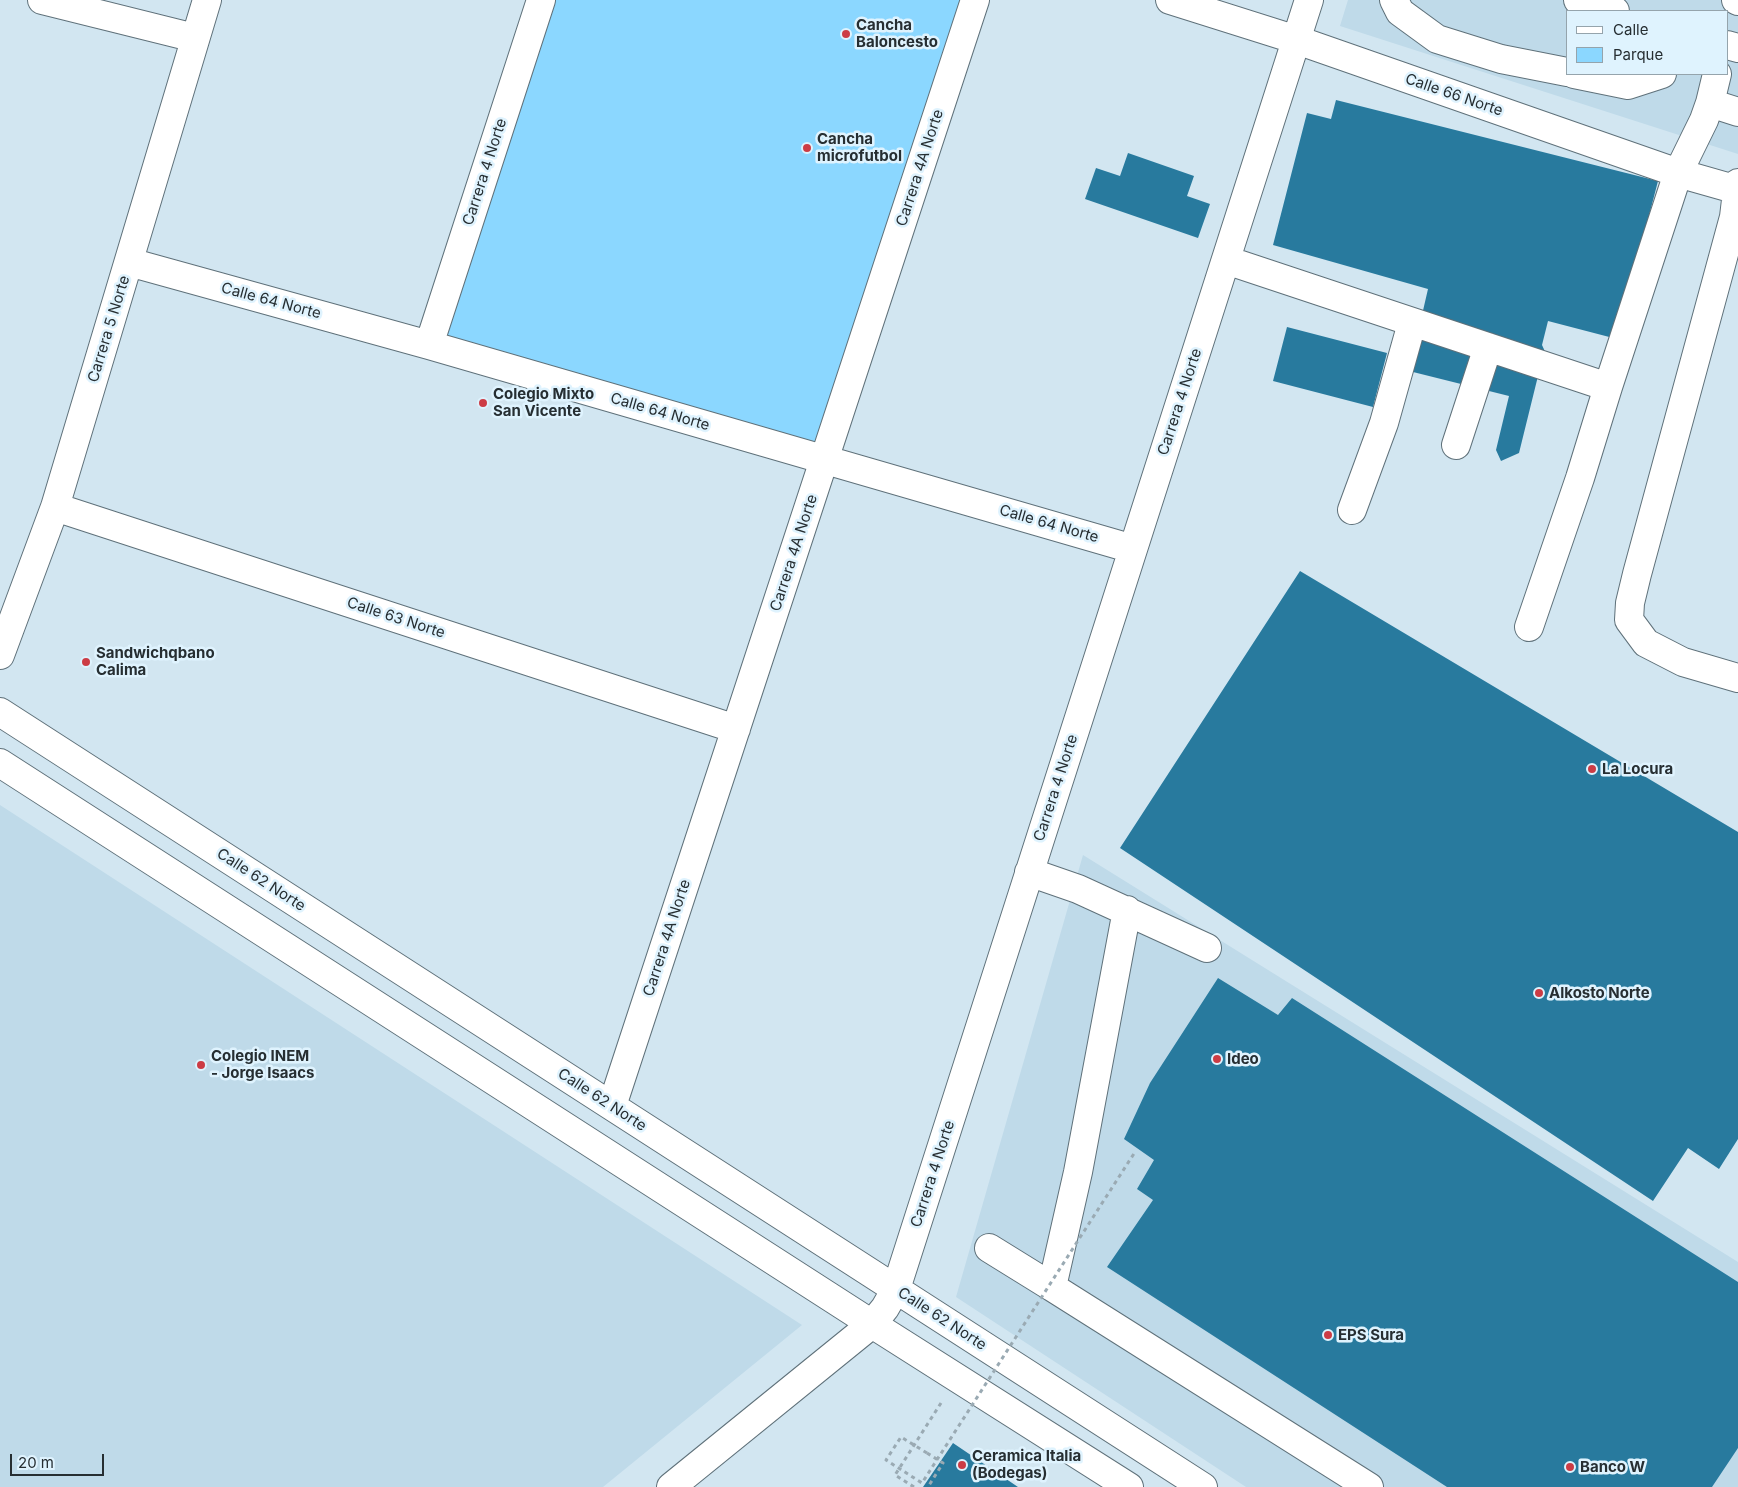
<!DOCTYPE html>
<style>
body{margin:0}
#map{position:relative;width:1738px;height:1487px;overflow:hidden;background:#d2e6f1;font-family:Inter,sans-serif}
canvas{display:block}
.legend{position:absolute;left:1566px;top:10px;width:162px;height:65px;box-sizing:border-box;background:#dff3fe;border:1px solid #95a4ac;margin:0;padding:6px 9px;list-style:none;font-size:15px;color:#262e32}
.legend li{display:flex;align-items:center;gap:10px;height:25px}
.legend b{width:25px;border:1px solid #95a4ac}
.scale{position:absolute;left:10px;top:1454px;width:94px;height:22px;box-sizing:border-box;border:2px solid #262e32;border-top:0;padding-left:6px;font-size:15px;line-height:18px;white-space:nowrap;color:#262e32;-webkit-text-stroke:4px #dff3fe;paint-order:stroke}
</style>
<div id="map">
<canvas width="1738" height="1487"></canvas>
<ul class="legend">
<li><b style="height:6px;background:#fff"></b>Calle</li>
<li><b style="height:14px;background:#8bd7ff"></b>Parque</li>
</ul>
<div class="scale">20 m</div>
</div>
<script>
const context = document.querySelector('canvas').getContext('2d');
context.lineJoin = 'round';
function fill(path, color) { context.fillStyle = color; context.fill(path, 'evenodd'); }
const toPath = rows => new Path2D(rows.map(r => 'M' + r).join(''));
function strokePath(path, color, width, dash) { context.strokeStyle = color; context.lineWidth = width; context.lineCap = dash ? 'butt' : 'round'; context.setLineDash(dash || []); context.stroke(path); }
function drawText(font, color, halo, rows, align = 'center') {
  context.font = font + ' Inter,sans-serif'; context.lineWidth = 5; context.setLineDash([]); context.textBaseline = 'middle'; context.strokeStyle = halo; context.fillStyle = color; for (const [text, x, y, turn = 0] of rows) {
    context.save(); context.translate(x, y); context.rotate((+turn || 0) * Math.PI / 180); context.textAlign = isNaN(turn) ? turn : align; if (halo) context.strokeText(text, 0, 0); context.fillText(text, 0, 0); context.restore();
  }
}
fill(toPath([
 [1348,0,1738,0,1738,154,1340,26],
 [1567,11,1727,11,1727,74,1567,74],
 [0,805,802,1325,603,1487,0,1487],
 [1083,855,1738,1262,1738,1487,1246,1487,956,1297]
]), '#bfdae9');
fill(toPath([
 [541,0,975,0,825,459,429,345]
]), '#8bd7ff');
fill(toPath([
 [1336,100,1658,181,1617,339,1548,321,1542,345,1553,369,1538,376,1519,453,1501,461,1496,450,1509,396,1409,371,1428,289,1273,245,1307,113,1331,119],
 [1128,153,1194,176,1187,196,1210,204,1198,238,1085,199,1096,168,1120,176],
 [1287,327,1387,353,1373,407,1273,381],
 [1300,571,1738,832,1738,1139,1719,1169,1688,1148,1653,1201,1120,848],
 [1218,978,1278,1015,1292,998,1738,1282,1738,1448,1712,1487,1447,1487,1107,1267,1153,1200,1137,1189,1154,1160,1124,1139,1150,1083],
 [953,1443,1018,1487,923,1487]
]), '#287a9e');
const minor = toPath([
 [42,0,195,38],
 [1170,0,1297,40,1678,173,1738,190],
 [1394,0,1400,12,1437,39,1501,59,1567,72],
 [1578,0,1615,11],
 [1736,0,1738,1],
 [1727,45,1738,48],
 [1574,74,1628,85,1662,74],
 [1710,103,1738,112],
 [1738,183,1734,217,1637,574,1630,603,1629,620,1646,643,1683,662,1738,678],
 [1226,260,1608,387],
 [129,262,429,345,1133,549],
 [429,345,541,0],
 [1456,445,1488,347],
 [55,507,736,729],
 [1352,510,1384,423,1412,323],
 [1529,627,1580,478,1608,387,1678,173,1704,120,1710,103,1717,74],
 [0,655,55,507,207,0],
 [0,712,1203,1487],
 [0,763,872,1324,1129,1487],
 [1029,872,1078,889,1207,948],
 [1127,910,1078,1172,1052,1287,1369,1487],
 [612,1106,975,0],
 [989,1248,1052,1287],
 [671,1487,872,1324,885,1308,896,1289,1309,0]
]);
strokePath(minor, '#5f717a', 30);
strokePath(toPath([
 [927,1453,943,1463,928,1487],
 [914,1487,895,1475,941,1403]
]), '#9aaab3', 3, [4, 4]);
strokePath(minor, '#fff', 28);
strokePath(toPath([
 [927,1453,901,1437,886,1460,922,1483,1135,1152]
]), '#9aaab3', 3, [4, 4]);
for (const [x, y, r, color] of [
 [846,34,5,"#cc3c45"],
 [807,148,5,"#cc3c45"],
 [483,403,5,"#cc3c45"],
 [86,662,5,"#cc3c45"],
 [1592,769,5,"#cc3c45"],
 [1539,993,5,"#cc3c45"],
 [1217,1059,5,"#cc3c45"],
 [201,1065,5,"#cc3c45"],
 [1328,1335,5,"#cc3c45"],
 [962,1465,5,"#cc3c45"],
 [1570,1467,5,"#cc3c45"]
]) { const dot = new Path2D(); dot.arc(x, y, r, 0, 2 * Math.PI); context.fillStyle = color; context.fill(dot); strokePath(dot, '#dff3fe', 2); }
drawText('bold 15px', '#262e32', '#dff3fe', [
 ["Cancha",856,25],
 ["Baloncesto",856,42],
 ["Cancha",817,139],
 ["microfutbol",817,156],
 ["Colegio Mixto",493,394],
 ["San Vicente",493,411],
 ["Sandwichqbano",96,653],
 ["Calima",96,670],
 ["La Locura",1602,769],
 ["Alkosto Norte",1549,993],
 ["Colegio INEM",211,1056],
 ["- Jorge Isaacs",211,1073],
 ["Ideo",1227,1059],
 ["EPS Sura",1338,1335],
 ["Ceramica Italia",972,1456],
 ["(Bodegas)",972,1473],
 ["Banco W",1580,1467]
], 'left');
drawText('15px', '#262e32', '#dff3fe', [
 ["Calle 66 Norte",1454,95,19],
 ["Carrera 4A Norte",920,168,-72],
 ["Carrera 4 Norte",485,172,-72],
 ["Calle 64 Norte",271,301,15],
 ["Carrera 5 Norte",109,329,-73],
 ["Carrera 4 Norte",1180,402,-72],
 ["Calle 64 Norte",660,412,16],
 ["Calle 64 Norte",1049,524,16],
 ["Carrera 4A Norte",794,553,-72],
 ["Calle 63 Norte",396,618,18],
 ["Carrera 4 Norte",1056,788,-72],
 ["Calle 62 Norte",261,880,33],
 ["Carrera 4A Norte",667,938,-72],
 ["Calle 62 Norte",602,1100,33],
 ["Carrera 4 Norte",933,1174,-72],
 ["Calle 62 Norte",942,1319,33]
]);
</script>
